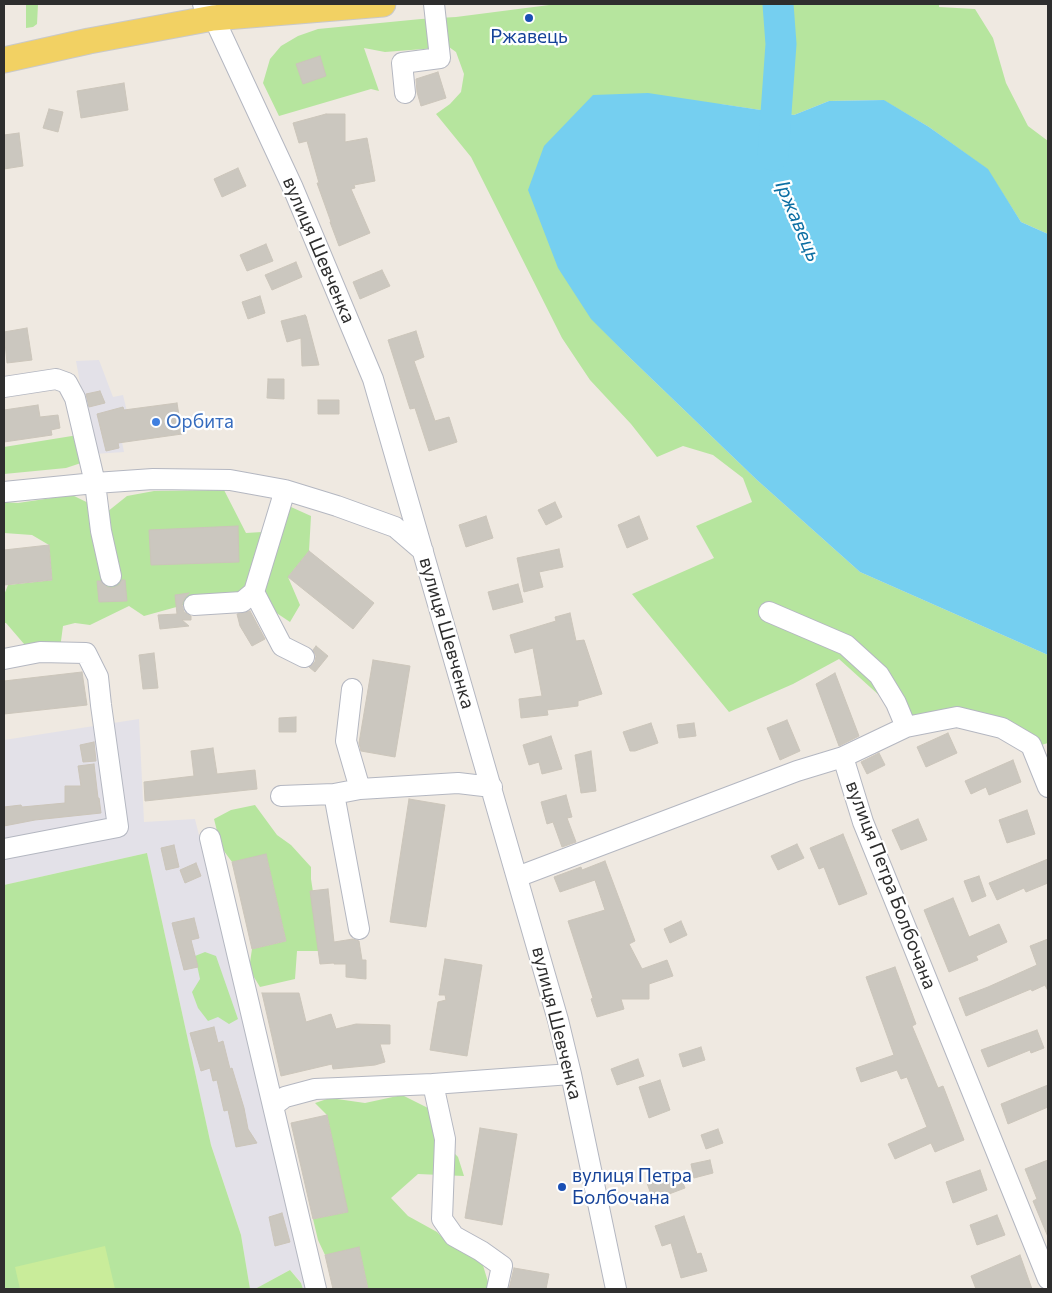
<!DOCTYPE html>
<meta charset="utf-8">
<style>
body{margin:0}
#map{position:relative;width:1052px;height:1293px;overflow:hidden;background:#efe9e1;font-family:Commissioner,sans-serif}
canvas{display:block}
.frame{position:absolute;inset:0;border:5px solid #2e2e2e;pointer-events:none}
</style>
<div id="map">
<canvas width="1052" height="1293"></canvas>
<div class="frame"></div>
</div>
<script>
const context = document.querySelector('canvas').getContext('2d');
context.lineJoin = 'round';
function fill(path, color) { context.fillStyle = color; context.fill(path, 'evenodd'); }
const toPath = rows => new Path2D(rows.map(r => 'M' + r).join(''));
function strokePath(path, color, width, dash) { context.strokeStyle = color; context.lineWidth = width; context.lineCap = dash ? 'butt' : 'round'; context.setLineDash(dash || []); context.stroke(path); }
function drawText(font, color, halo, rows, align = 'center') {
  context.font = font + ' Commissioner,sans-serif'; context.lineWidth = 4.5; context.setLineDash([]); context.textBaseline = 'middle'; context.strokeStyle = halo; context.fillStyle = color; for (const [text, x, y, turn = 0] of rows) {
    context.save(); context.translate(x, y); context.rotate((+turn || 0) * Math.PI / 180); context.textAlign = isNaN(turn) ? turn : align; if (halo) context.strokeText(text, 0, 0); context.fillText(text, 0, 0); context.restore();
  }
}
fill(toPath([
 [99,360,113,397,123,395,130,424,119,427,124,452,93,454,76,361],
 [139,719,144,822,195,819,311,1289,303,1289,301,1282,290,1270,255,1289,250,1289,241,1235,211,1145,147,853,4,885,4,740]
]), '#e3e1e8');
fill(toPath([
 [26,4,38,4,37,24,33,27,26,28],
 [557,4,772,4,774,26,784,32,784,4,939,4,939,7,975,9,993,38,1006,83,1028,126,1048,141,1048,234,1021,222,987,169,929,127,883,100,829,101,794,115,720,104,592,319,627,355,757,480,860,572,1048,655,1048,743,1024,750,1001,734,957,722,909,737,891,706,839,659,793,684,729,712,632,594,714,558,696,526,752,502,743,478,713,455,683,446,657,457,631,424,590,380,562,338,471,157,436,114,450,104,461,92,464,74,456,52,449,47,385,52,364,48,379,91,371,89,279,116,263,83,270,59,281,46,298,36,318,29,421,19,456,17],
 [78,435,81,463,66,468,4,474,4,447],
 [224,490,246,533,262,532,273,506,291,507,311,516,309,551,288,577,300,605,290,622,263,604,198,601,144,616,129,606,90,625,75,623,63,626,61,641,65,661,37,659,6,623,4,623,4,595,8,585,52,580,49,545,32,535,4,533,4,502,18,503,72,495,107,512,127,496,154,491],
 [255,805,277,835,291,845,311,867,311,879,322,951,297,951,295,979,260,987,249,969,252,949,286,941,266,855,232,862,221,847,214,819,231,810],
 [147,853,211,1145,241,1235,250,1289,4,1289,4,885],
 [205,952,216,956,238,1019,229,1024,218,1017,208,1021,198,1008,192,992,200,979,195,956],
 [402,1095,428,1108,434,1132,458,1157,464,1176,418,1174,391,1198,408,1216,437,1232,451,1246,482,1262,488,1282,488,1289,368,1289,359,1248,325,1255,318,1240,313,1219,347,1212,327,1115,315,1103,330,1098,365,1103],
 [290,1270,301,1283,303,1289,255,1289]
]), '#b6e59e');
fill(toPath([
 [105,1246,115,1289,20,1289,15,1267]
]), '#c9ec9a');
fill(toPath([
 [648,93,794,115,829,101,884,100,929,127,988,169,1021,222,1048,234,1048,655,860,572,757,480,627,355,591,319,558,268,528,190,544,146,593,95]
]), '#75cff0');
strokePath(toPath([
 [773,155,781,44,778,4]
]), '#75cff0', 31);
const building = toPath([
 [320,56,326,76,303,84,296,64,320,56],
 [438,72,446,98,421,106,417,92,416,79,438,72],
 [124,83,128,110,81,118,77,91,124,83],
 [49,109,63,112,58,132,43,128,49,109],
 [326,114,345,114,345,142,367,138,375,181,354,185,355,188,351,189,370,233,339,246,330,222,331,222,317,183,319,183,307,141,299,143,293,123,326,114],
 [19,133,23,166,4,169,4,135,19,133],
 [238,168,246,186,222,197,214,179,238,168],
 [266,244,273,261,247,271,240,255,266,244],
 [296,262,302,277,272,290,265,275,296,262],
 [382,270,390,286,360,299,353,282,382,270],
 [260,296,265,313,248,319,242,302,260,296],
 [305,315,306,316,319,365,302,366,301,338,287,342,281,321,305,315],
 [27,328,32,360,7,363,4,332,27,328],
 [416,331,424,357,414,361,435,421,449,417,457,442,429,451,415,408,410,409,388,340,416,331],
 [268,379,284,379,284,399,267,398,268,379],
 [100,391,105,403,89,407,86,394,100,391],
 [318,400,339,400,339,414,318,414,318,400],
 [177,403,182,434,118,443,119,448,106,451,97,414,123,407,124,410,177,403],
 [38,405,40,417,58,415,60,428,51,430,52,435,4,442,4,410,38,405],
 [555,502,562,517,546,525,538,510,555,502],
 [486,516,493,538,466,547,459,525,486,516],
 [639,516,648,539,627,548,618,525,639,516],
 [238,526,239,562,151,565,149,530,238,526],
 [49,545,52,580,4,585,4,550,49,545],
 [559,549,563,567,539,572,543,587,524,592,517,558,559,549],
 [309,551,374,603,353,629,288,577,309,551],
 [122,580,125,580,127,601,99,602,97,581,101,581,107,587,113,588,119,585,122,580],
 [518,584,523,602,493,610,488,592,518,584],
 [189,593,184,599,182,605,184,612,191,616,191,620,182,620,189,626,160,629,158,615,177,614,175,595,189,593],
 [250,611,265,639,252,646,240,626,237,614,250,611],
 [570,613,576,641,584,640,602,694,578,701,578,706,547,710,548,715,521,718,519,699,542,696,533,648,515,653,510,635,556,621,555,617,570,613],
 [316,646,328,656,315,672,309,667,315,662,316,656,313,650,316,646],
 [154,653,158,688,143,689,139,655,154,653],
 [373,660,410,666,395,757,361,751,359,743,373,660],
 [82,672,87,705,4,714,4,681,82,672],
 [835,673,859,736,839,746,816,684,835,673],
 [296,717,296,732,279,732,279,718,296,717],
 [787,720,800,751,780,760,767,728,787,720],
 [651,723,658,743,635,751,630,751,623,732,651,723],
 [694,723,696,736,679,738,677,725,694,723],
 [948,733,957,753,926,767,917,747,948,733],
 [551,736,562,769,542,774,539,762,529,765,523,745,551,736],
 [94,742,96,761,83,762,80,745,94,742],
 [213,748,217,774,255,770,257,789,145,801,144,782,194,776,191,751,213,748],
 [591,751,596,791,581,793,575,755,591,751],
 [879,753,885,765,867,774,861,762,879,753],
 [1013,760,1021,782,989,795,986,787,971,794,965,781,1013,760],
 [94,764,98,798,99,798,101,813,35,820,4,826,4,807,21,805,22,807,65,803,65,786,81,786,78,766,94,764],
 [566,795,572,817,567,818,576,842,562,847,553,822,547,824,541,802,566,795],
 [409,799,445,805,426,927,390,922,409,799],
 [1027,810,1035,834,1007,843,999,820,1027,810],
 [918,819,927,840,901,850,892,830,918,819],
 [843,834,867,894,839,905,824,867,819,869,810,848,843,834],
 [797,844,804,858,778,870,771,856,797,844],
 [174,845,179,867,166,870,161,848,174,845],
 [266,854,286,941,252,949,232,862,266,854],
 [1048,859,1048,883,1026,892,1024,888,997,900,989,883,1048,859],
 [605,861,635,941,629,944,642,969,667,960,673,976,649,984,649,999,621,999,624,1009,597,1017,591,999,593,998,568,921,605,910,595,880,560,892,554,877,581,867,582,870,605,861],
 [196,863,201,876,185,883,180,870,196,863],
 [979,876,986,896,972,902,964,881,979,876],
 [328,889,334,942,353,939,359,941,362,960,366,960,366,979,346,977,346,964,334,964,334,963,320,964,310,891,328,889],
 [953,898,969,937,999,924,1007,942,976,956,978,960,949,972,924,910,953,898],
 [194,918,199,938,191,940,198,967,184,970,172,923,194,918],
 [681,921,687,935,670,943,664,929,681,921],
 [1048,939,1048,991,1045,985,1032,991,1031,989,966,1016,959,998,988,987,1037,965,1030,946,1048,939],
 [445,959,482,965,467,1056,430,1050,438,1002,446,1000,445,995,439,995,445,959],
 [895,967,916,1024,912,1026,938,1088,943,1086,964,1140,935,1152,931,1143,895,1159,888,1144,927,1127,907,1077,901,1079,897,1070,861,1082,856,1068,894,1055,866,977,895,967],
 [262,993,299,993,306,1022,331,1014,336,1029,356,1024,390,1025,390,1044,380,1044,385,1062,375,1065,333,1069,332,1064,281,1076,262,993],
 [214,1027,218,1043,223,1041,230,1069,232,1068,244,1108,248,1129,257,1143,236,1147,228,1110,224,1111,217,1080,213,1081,210,1068,201,1071,190,1033,214,1027],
 [1037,1030,1044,1048,1031,1053,1030,1050,988,1067,981,1050,1037,1030],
 [701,1047,705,1060,683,1067,679,1054,701,1047],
 [638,1059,644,1076,617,1085,611,1069,638,1059],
 [660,1080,670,1110,649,1118,639,1087,660,1080],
 [1048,1085,1048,1107,1008,1124,1001,1104,1048,1085],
 [327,1115,348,1212,313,1219,291,1123,327,1115],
 [480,1128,517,1134,502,1225,465,1218,480,1128],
 [718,1129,723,1143,706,1149,701,1135,718,1129],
 [710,1160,713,1173,694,1178,691,1164,710,1160],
 [1048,1160,1048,1237,1033,1201,1037,1199,1025,1169,1048,1160],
 [980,1170,987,1190,953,1203,946,1182,980,1170],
 [678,1171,685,1188,653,1200,647,1183,678,1171],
 [282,1213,290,1242,275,1246,269,1217,282,1213],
 [997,1215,1005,1235,977,1245,970,1225,997,1215],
 [684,1216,697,1254,701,1253,707,1271,681,1278,671,1243,662,1246,655,1226,684,1216],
 [359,1247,368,1289,333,1289,325,1255,359,1247],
 [1020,1255,1032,1289,976,1289,971,1276,1020,1255],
 [514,1268,549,1274,546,1289,509,1289,514,1268]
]);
fill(building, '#cbc7bf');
strokePath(building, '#cbc5ba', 1);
const minor = toPath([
 [203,4,218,27,293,188,373,379,558,1020,571,1074,616,1289],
 [405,93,402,63,440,58,434,4],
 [4,387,56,379,67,383,75,398,95,483,101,531,111,576],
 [285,490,254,592,282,646,304,657],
 [4,492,95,483,153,479,230,480,285,490,337,506,395,527,423,551],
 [194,605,242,602,254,592],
 [769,612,846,645,879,675,896,703,906,727],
 [4,659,40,652,86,653,98,677,101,705,118,827,4,849],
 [352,689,346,741,360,789],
 [843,757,863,822,1048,1279],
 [334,794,359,929],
 [281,796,334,794,360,789,458,783,492,787],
 [210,838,316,1289],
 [517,877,797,771,843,757,906,727,957,717,1002,728,1031,745,1048,787],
 [273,1106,285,1097,315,1089,433,1084],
 [497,1289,502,1266,481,1251,454,1236,442,1219,445,1139,433,1084,571,1074]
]);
const major = toPath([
 [4,60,89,41,213,18,383,4]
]);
strokePath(minor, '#b4b7c1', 22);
strokePath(major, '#c9c9c9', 27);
strokePath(minor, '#fff', 20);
strokePath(major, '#f2d163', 25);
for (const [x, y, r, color] of [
 [529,18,5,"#1a4fb4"],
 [156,422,5,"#3f7fe0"],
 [562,1187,5,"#1a4fb4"]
]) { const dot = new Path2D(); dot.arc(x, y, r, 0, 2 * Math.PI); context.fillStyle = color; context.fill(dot); strokePath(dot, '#fff', 2); }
drawText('19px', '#164399', '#fff', [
 ["Ржавець",529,37],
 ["вулиця Петра",572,1176,"left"],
 ["Болбочана",572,1198,"left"]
]);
drawText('19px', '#2e2e2e', '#fff', [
 ["вулиця Шевченка",319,250,67],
 ["вулиця Шевченка",447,633,74],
 ["вулиця Петра Болбочана",891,885,69],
 ["вулиця Шевченка",557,1023,76]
]);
drawText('19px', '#366cbe', '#fff', [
 ["Орбита",166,422]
], 'left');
drawText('italic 20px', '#0d6fa3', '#fff', [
 ["Іржавець",798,221,67]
]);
</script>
